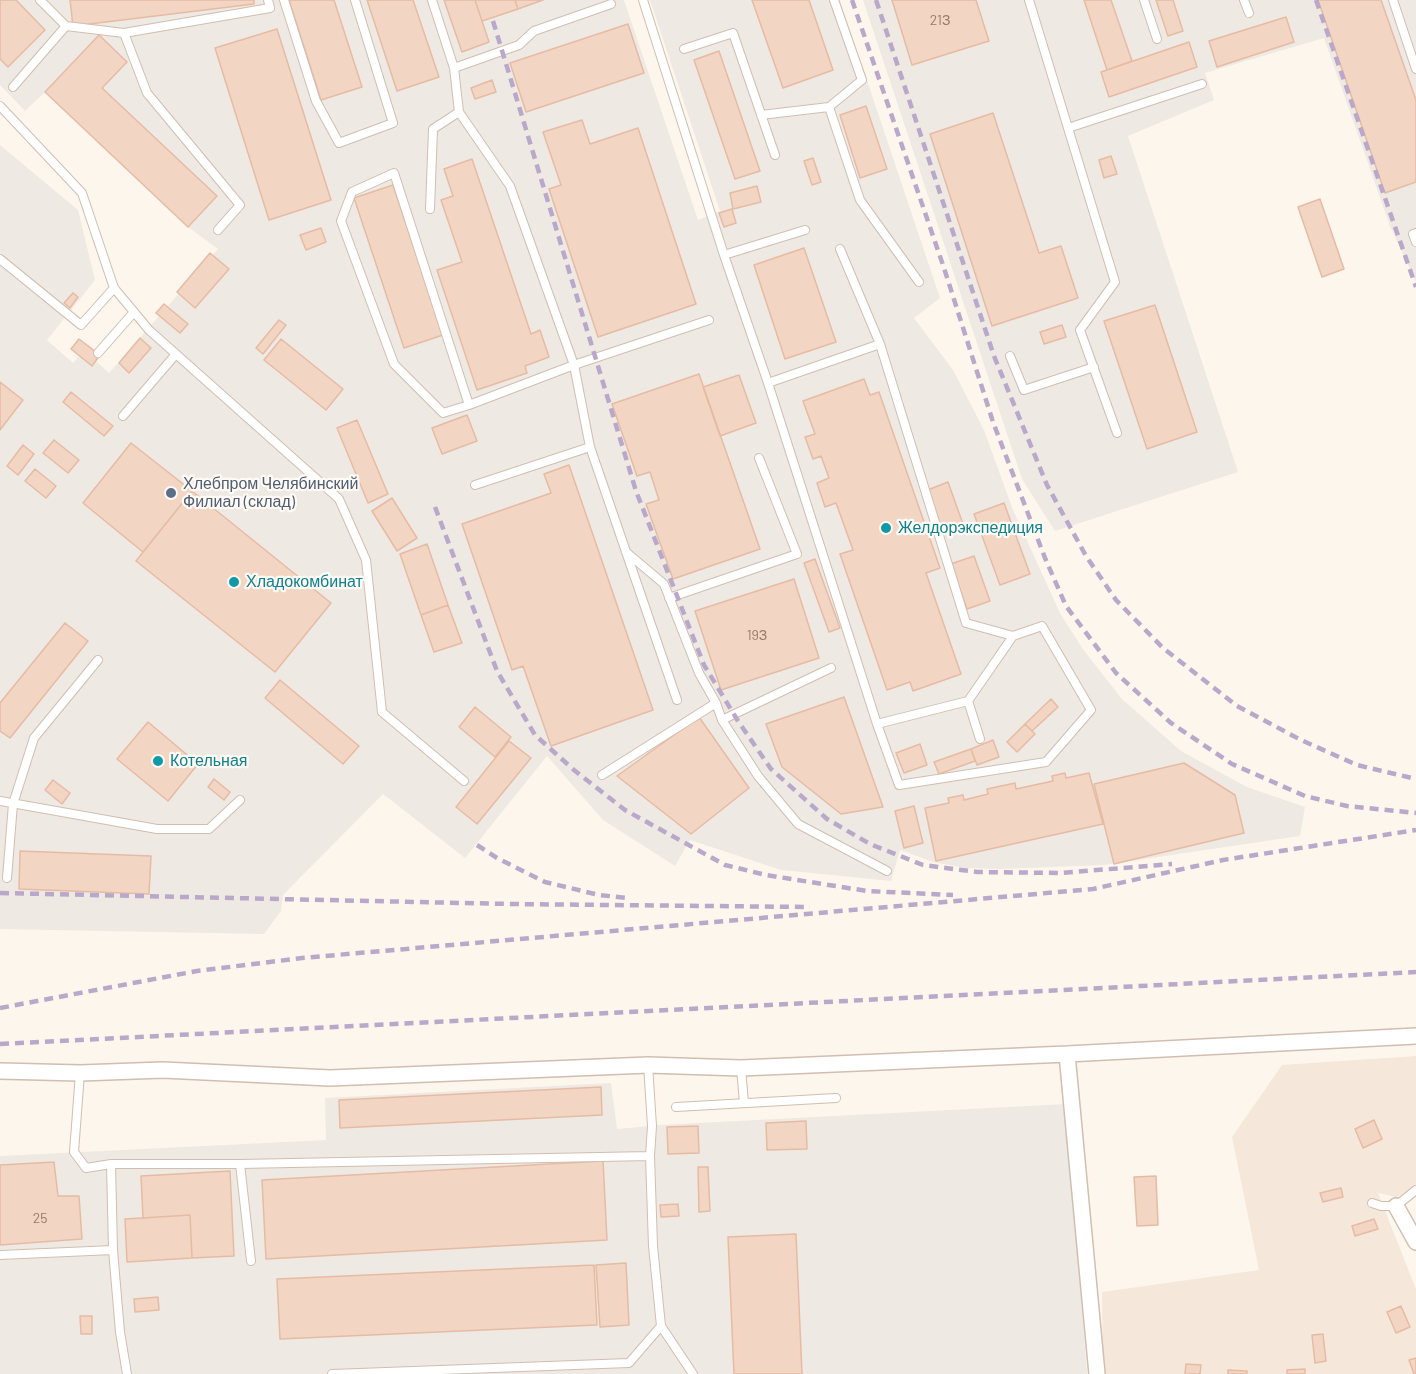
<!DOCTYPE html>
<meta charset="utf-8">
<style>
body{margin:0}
canvas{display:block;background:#fdf6ec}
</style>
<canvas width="1416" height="1374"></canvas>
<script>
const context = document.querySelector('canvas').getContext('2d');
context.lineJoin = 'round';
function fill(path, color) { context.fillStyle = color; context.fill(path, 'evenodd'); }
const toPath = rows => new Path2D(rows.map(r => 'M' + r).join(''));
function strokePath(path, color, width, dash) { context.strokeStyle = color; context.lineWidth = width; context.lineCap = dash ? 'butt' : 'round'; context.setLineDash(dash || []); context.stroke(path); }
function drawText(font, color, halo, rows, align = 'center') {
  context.font = font + ' Barlow,sans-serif'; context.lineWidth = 4.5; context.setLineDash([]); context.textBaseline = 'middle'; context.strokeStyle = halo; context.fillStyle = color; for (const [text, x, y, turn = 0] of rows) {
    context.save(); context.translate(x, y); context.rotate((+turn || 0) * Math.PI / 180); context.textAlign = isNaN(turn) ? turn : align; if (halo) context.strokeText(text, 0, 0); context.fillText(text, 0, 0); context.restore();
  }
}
fill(toPath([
 [1416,1056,1416,1189,1396,1197,1378,1193,1416,1289,1416,1374,1103,1374,1102,1292,1259,1270,1232,1137,1282,1065]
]), '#f5e8da');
fill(toPath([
 [0,0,624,0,698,220,720,211,650,0,840,0,940,298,914,318,953,370,984,430,1013,510,1060,613,1082,648,1122,699,1181,751,1247,787,1305,807,1300,836,1104,865,1001,869,965,868,933,862,900,850,891,881,781,870,690,840,675,866,603,820,547,756,465,858,383,794,283,895,281,911,264,934,0,929,0,145,78,210,95,280,47,340,73,363,84,350,109,373,218,249,188,227,45,92,25,111,0,85],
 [863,0,1416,0,1416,282,1390,226,1324,38,1205,73,1214,100,1128,136,1238,472,1055,531,1022,479],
 [611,1083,617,1129,660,1125,1066,1104,1087,1374,0,1374,0,1156,326,1140,325,1098]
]), '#efe9e4');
const building = toPath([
 [0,0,16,0,45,30,8,67,0,59,0,0],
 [70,0,254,0,254,4,73,26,70,0],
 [289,0,334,0,362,87,321,100,289,0],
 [367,0,413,0,439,77,397,91,367,0],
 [444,0,475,0,489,42,462,52,444,0],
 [475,0,515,0,518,9,482,21,475,0],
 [515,0,543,0,518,9,515,0],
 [752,0,809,0,833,70,783,88,752,0],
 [892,0,976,0,989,41,912,65,892,0],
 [1084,0,1111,0,1132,61,1107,70,1084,0],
 [1156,0,1173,0,1183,31,1168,36,1156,0],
 [1318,0,1381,0,1416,100,1416,182,1385,193,1318,0],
 [1286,17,1294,42,1217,67,1209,41,1286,17],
 [628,24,644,73,526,112,510,63,628,24],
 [277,29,331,200,269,220,215,48,277,29],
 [99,35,127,62,102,88,217,196,188,227,45,92,99,35],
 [1189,42,1197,67,1109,97,1101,72,1189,42],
 [719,51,760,171,735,179,694,60,719,51],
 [492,80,496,92,475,99,471,88,492,80],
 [866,106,887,169,860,178,840,115,866,106],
 [993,113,1039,253,1061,246,1078,298,992,326,930,134,993,113],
 [582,120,590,144,638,128,696,304,598,337,549,189,561,185,543,132,582,120],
 [1111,156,1117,174,1104,178,1099,160,1111,156],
 [813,158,821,182,812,185,804,161,813,158],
 [472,159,531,334,540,330,549,357,525,366,527,373,477,390,437,270,462,262,441,200,453,196,444,169,472,159],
 [393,185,443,335,404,348,354,198,393,185],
 [757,186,761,202,733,209,730,193,757,186],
 [1320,199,1344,269,1322,277,1298,207,1320,199],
 [732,209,736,223,724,227,719,213,732,209],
 [321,228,326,242,306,250,300,235,321,228],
 [804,248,836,342,785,359,754,265,804,248],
 [210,253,229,269,195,308,177,292,210,253],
 [73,293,78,297,70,308,64,303,73,293],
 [164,304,188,324,180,333,156,313,164,304],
 [1155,305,1197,432,1147,449,1104,321,1155,305],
 [279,320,286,325,263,354,256,348,279,320],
 [1062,325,1066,337,1044,344,1040,332,1062,325],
 [140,338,151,348,129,373,119,363,140,338],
 [79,339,100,355,92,366,71,349,79,339],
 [281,339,343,389,326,410,264,360,281,339],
 [699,374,760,549,673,579,646,504,659,500,650,472,637,476,612,404,699,374],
 [739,375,756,423,720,436,703,387,739,375],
 [864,379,870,395,879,392,940,568,926,573,961,674,913,691,910,682,887,690,840,554,853,550,836,503,825,507,817,483,829,478,821,456,813,459,805,437,815,434,803,401,864,379],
 [0,382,23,400,0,430,0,382],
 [71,392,113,426,104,436,63,402,71,392],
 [467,415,477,441,442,454,432,428,467,415],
 [357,420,388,494,368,503,337,428,357,420],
 [54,440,79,460,68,473,43,453,54,440],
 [131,443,192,491,143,552,83,503,131,443],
 [23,445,34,454,18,475,7,466,23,445],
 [569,465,653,710,551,746,523,666,512,670,462,524,551,493,544,474,569,465],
 [35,469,56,486,46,498,25,481,35,469],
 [948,482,963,524,940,532,925,491,948,482],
 [192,491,331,603,275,672,136,561,192,491],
 [392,498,417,538,397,551,372,511,392,498],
 [1004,503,1030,574,1000,585,974,514,1004,503],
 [427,544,448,605,421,615,400,554,427,544],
 [974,556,990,601,967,609,951,564,974,556],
 [815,559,840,628,829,632,804,563,815,559],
 [794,579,819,658,721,690,695,611,794,579],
 [448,605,462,643,434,652,421,615,448,605],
 [65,623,88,641,10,738,0,731,0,703,65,623],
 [280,680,359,746,343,764,265,698,280,680],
 [844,697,883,807,841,814,782,767,766,724,844,697],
 [1051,699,1058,707,1032,731,1025,724,1051,699],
 [475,707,511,737,495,757,459,727,475,707],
 [699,717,749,788,691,834,617,776,699,717],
 [148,722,198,764,168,801,117,759,148,722],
 [1025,724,1035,734,1017,752,1007,742,1025,724],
 [993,740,999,757,977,765,971,749,993,740],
 [509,741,531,758,477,824,456,807,509,741],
 [920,744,927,765,904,773,896,753,920,744],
 [971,749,975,761,939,774,934,762,971,749],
 [1184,763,1235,795,1244,833,1114,864,1094,784,1184,763],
 [1065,773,1066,778,1089,773,1103,824,936,861,925,808,949,803,948,798,963,795,964,800,988,794,987,789,1015,783,1016,789,1053,781,1052,776,1065,773],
 [214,779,230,792,224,800,208,787,214,779],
 [53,780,70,793,62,804,45,790,53,780],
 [914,806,923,843,904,848,895,811,914,806],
 [20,851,151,856,149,894,19,889,20,851],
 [601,1087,602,1115,340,1128,339,1100,601,1087],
 [1374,1120,1382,1139,1363,1148,1355,1129,1374,1120],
 [806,1121,807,1149,767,1150,766,1123,806,1121],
 [698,1126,699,1153,668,1154,667,1127,698,1126],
 [603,1161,607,1240,266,1259,262,1180,603,1161],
 [54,1162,58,1196,79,1196,82,1239,0,1245,0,1165,54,1162],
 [698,1167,708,1167,710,1211,699,1212,698,1167],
 [230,1171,234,1256,192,1258,190,1215,143,1218,141,1176,230,1171],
 [1156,1176,1158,1225,1137,1226,1134,1177,1156,1176],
 [1341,1188,1343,1197,1323,1202,1320,1193,1341,1188],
 [678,1204,679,1216,661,1217,660,1205,678,1204],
 [190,1215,192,1258,127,1262,125,1219,190,1215],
 [1374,1219,1378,1229,1355,1236,1352,1226,1374,1219],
 [796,1234,802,1374,734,1374,728,1237,796,1234],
 [626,1263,629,1325,600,1327,596,1265,626,1263],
 [594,1265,597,1325,280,1339,277,1279,594,1265],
 [158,1297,159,1310,135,1312,134,1299,158,1297],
 [1401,1306,1410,1327,1396,1333,1387,1312,1401,1306],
 [80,1316,92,1316,92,1334,81,1334,80,1316],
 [1323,1334,1326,1361,1315,1363,1312,1335,1323,1334],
 [1416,1358,1416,1374,1414,1374,1409,1360,1416,1358],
 [1186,1364,1201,1365,1200,1374,1185,1374,1186,1364],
 [1305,1369,1305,1374,1287,1374,1287,1370,1305,1369],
 [1228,1370,1247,1371,1247,1374,1228,1374,1228,1370]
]);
fill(building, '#f3d5c3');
strokePath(building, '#e6bba3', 1.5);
const service = toPath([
 [40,0,66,26,124,33,147,93,240,205,218,230],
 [284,0,316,101,339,143,393,123,355,0],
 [432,0,454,68,459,112,510,186,574,365,590,447,677,700],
 [643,0,724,255,768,383,877,724,899,785,1046,762,1091,710,1042,626,1013,636,966,623,880,344,840,249],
 [834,0,862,80,829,107,860,200,919,282],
 [1029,0,1115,282,1080,330,1117,433],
 [1144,0,1157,39],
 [1244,0,1249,13],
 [1393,0,1416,69],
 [124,33,270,8,268,0],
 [684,49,733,33,775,155],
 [454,68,519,45,534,31,611,4],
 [13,87,66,26],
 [0,106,82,193,114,288,149,330,339,499,366,560,382,712,464,781],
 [761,115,829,107],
 [1068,128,1202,84],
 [430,209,433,129,459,112],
 [1416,233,1413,234,1416,242],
 [724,255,805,230],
 [0,259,81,325,114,288],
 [98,353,134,312],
 [1010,356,1024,390,1094,367],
 [768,383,880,344],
 [469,405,394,173,352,192,341,221,394,364,443,413,469,405,574,365,709,320],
 [123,416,176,354],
 [475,485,590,447],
 [626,552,664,584,699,673,716,703,722,720,758,776,798,824,887,871],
 [669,598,797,554,759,458],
 [968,701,980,739],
 [722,720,831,668],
 [877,724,968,701,1013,636],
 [602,775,716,703],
 [0,801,157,829,209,829,240,800],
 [7,878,13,804,34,738,98,660],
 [741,1068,744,1103],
 [676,1107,836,1098],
 [111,1164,240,1164],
 [1372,1203,1381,1206,1396,1206,1416,1190],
 [113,1250,120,1332,127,1374],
 [0,1255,113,1250,111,1164,86,1168,74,1152,80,1073],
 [251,1261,240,1164,650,1156],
 [661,1326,693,1374],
 [332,1374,629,1363,661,1326,653,1246,650,1156,652,1126,648,1065]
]);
const minor = toPath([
 [1067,1054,1097,1374],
 [0,1071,80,1073,163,1070,330,1078,648,1065,741,1068,1067,1054,1416,1036],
 [1396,1206,1416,1242]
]);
strokePath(service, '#d1beb0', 10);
strokePath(minor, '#d1beb0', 18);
strokePath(service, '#fff', 8);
strokePath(minor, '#fff', 15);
strokePath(toPath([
 [852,0,944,268,993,422,1045,558,1066,606,1116,673,1171,723,1232,764,1305,796,1347,806,1416,813],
 [876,0,994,356,1047,485,1086,556,1116,600,1163,648,1237,706,1301,740,1357,765,1416,779],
 [1316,0,1416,287],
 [493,21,636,491,704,665,738,721,771,769,827,819,870,844,923,865,977,872,1061,873,1172,864],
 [435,507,497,671,535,735,574,770,625,810,725,865,766,875,867,891,953,895],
 [477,845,497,858,545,882,599,895,628,898],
 [0,893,510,904,810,907],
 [0,1008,197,971,302,958,1093,889,1223,860,1416,830],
 [0,1044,1416,972]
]), '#b9a8c9', 4.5, [9, 6]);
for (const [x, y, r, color] of [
 [171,493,6,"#5c6f8a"],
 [886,528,6,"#0f9aa8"],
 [234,582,6,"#0f9aa8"],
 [158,761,6,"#0f9aa8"]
]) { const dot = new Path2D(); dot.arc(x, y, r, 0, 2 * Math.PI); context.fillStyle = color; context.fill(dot); strokePath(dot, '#fffaf3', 2); }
drawText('14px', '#987a6a', null, [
 ["21З",940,20],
 ["19З",757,635],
 ["25",40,1218]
]);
drawText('16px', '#4e5e75', '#fffaf3', [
 ["Хлебпром Челябинский",183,484],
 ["Филиал (склад)",183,502]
], 'left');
drawText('16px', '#0d838f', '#fffaf3', [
 ["Желдорэкспедиция",898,528],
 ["Хладокомбинат",246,582],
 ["Котельная",170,761]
], 'left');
</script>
